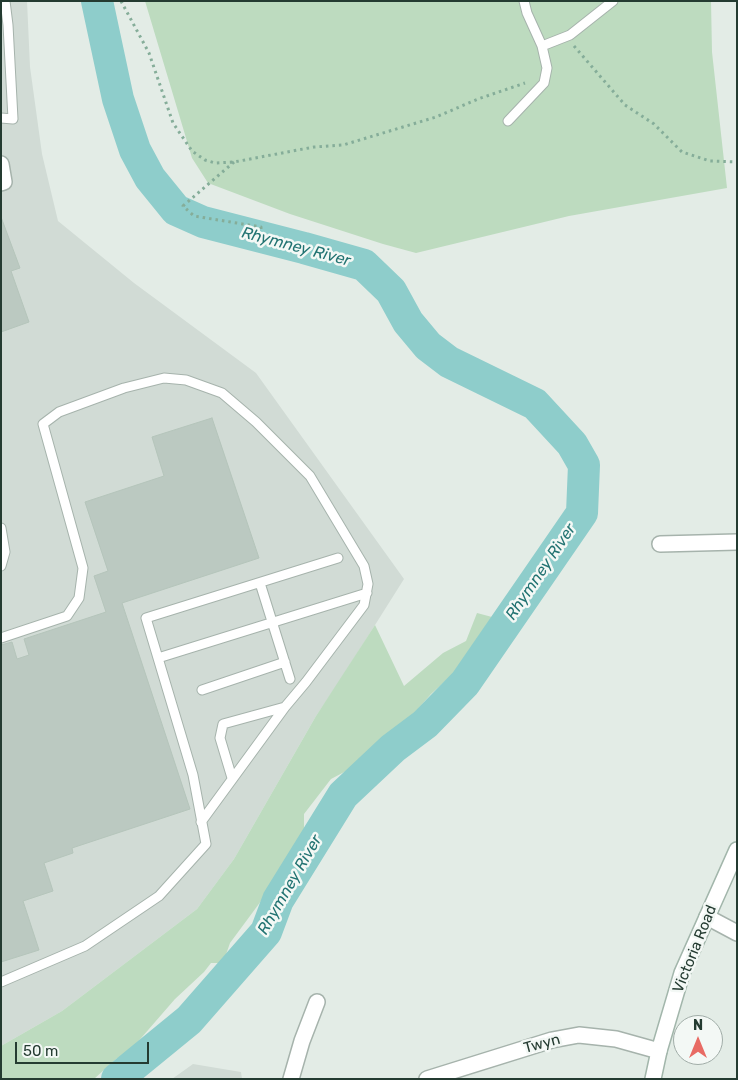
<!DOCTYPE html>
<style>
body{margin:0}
#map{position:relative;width:738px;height:1080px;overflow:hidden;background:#e3ece6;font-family:Rubik,sans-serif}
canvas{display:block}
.frame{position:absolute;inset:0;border:2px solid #243b31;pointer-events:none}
.north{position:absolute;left:673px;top:1015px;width:50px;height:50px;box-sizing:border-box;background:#f3f8f5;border:1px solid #a0aca7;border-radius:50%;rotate:0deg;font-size:14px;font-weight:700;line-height:20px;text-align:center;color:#243b31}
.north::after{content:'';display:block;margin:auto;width:18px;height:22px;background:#e86b64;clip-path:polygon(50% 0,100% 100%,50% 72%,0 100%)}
.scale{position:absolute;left:15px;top:1042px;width:134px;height:22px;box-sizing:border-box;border:2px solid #243b31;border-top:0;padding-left:6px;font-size:15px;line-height:18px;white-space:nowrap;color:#243b31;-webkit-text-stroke:4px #f3f8f5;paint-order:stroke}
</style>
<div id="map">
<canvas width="738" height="1080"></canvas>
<div class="frame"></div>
<div class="north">N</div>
<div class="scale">50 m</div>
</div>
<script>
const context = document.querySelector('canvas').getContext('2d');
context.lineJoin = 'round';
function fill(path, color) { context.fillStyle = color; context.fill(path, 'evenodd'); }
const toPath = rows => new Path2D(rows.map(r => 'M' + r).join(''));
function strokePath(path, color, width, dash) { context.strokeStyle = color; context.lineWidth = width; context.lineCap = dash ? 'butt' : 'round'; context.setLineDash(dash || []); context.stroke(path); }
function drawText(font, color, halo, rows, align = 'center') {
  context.font = font + ' Rubik,sans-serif'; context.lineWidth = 5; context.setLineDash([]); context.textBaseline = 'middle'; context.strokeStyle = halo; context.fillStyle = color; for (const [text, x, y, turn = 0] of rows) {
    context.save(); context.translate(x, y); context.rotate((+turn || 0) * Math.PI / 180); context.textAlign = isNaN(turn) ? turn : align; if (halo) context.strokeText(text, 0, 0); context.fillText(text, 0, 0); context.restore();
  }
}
fill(toPath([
 [1,1,27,1,30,67,42,154,58,221,134,283,256,373,404,579,341,679,316,716,234,859,197,909,62,1011,1,1046],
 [193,1064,241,1072,242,1079,172,1079]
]), '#d1dbd5');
fill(toPath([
 [145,1,711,1,712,52,727,188,569,216,416,253,383,244,290,214,208,183,192,158],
 [477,613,492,617,452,675,431,694,404,725,374,745,350,769,331,779,304,814,304,834,264,897,230,943,223,963,211,963,204,972,175,999,129,1052,116,1059,94,1079,1,1079,1,1046,62,1011,197,909,234,859,316,716,375,625,404,686,443,653,466,641]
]), '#bddbbf');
strokePath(toPath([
 [97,1,118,99,135,150,150,178,176,210,203,222,304,248,364,265,391,291,408,322,428,346,449,362,535,404,572,444,584,465,582,513,465,683,425,724,393,748,343,795,278,900,266,932,189,1020,117,1079]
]), '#8ecdcb', 32);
const building = toPath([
 [1,217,20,268,11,271,29,322,1,332,1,217],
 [212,418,259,558,122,603,190,809,72,848,73,853,44,863,53,891,23,901,39,950,1,962,1,645,12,642,17,659,29,655,24,639,106,612,94,576,108,571,85,502,164,476,152,437,212,418]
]);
fill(building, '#bbc9c1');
strokePath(building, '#b5c5bb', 1);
const lane = toPath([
 [524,1,527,13,542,46],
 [1,118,13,119,8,25,5,1],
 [508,121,544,83,547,68,542,46,570,35,613,1],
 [1,528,5,552,1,566],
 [260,583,290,679],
 [1,638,67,616,79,598,83,568,43,424,59,412,124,388,164,378,186,380,222,393,256,422,310,476,364,566,368,584,364,605,306,682,285,707,201,822],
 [158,658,367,593],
 [202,690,285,662],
 [232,778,220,738,223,724,285,707],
 [1,982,85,946,159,896,206,844,193,775,146,618,338,558]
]);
const street = toPath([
 [1,164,4,182,1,183],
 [660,544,737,542],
 [707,917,737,933],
 [291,1079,302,1041,317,1002],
 [427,1079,552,1040,579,1035,616,1039,659,1051]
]);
const secondary = toPath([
 [653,1079,659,1051,682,973,737,850]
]);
strokePath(lane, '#a6b3ac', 11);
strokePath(street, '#a6b3ac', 18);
strokePath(secondary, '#a2b6ab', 18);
strokePath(toPath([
 [121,1,149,53,173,123,192,151,205,160,215,163,234,162,314,147,343,145,436,117,478,99,525,83],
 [574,46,625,105,654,124,682,152,710,161,737,162],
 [234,162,183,206,194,216,261,227,261,233]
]), '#85ad99', 3, [2.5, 4]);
strokePath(lane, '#fff', 9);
strokePath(street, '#fff', 15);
strokePath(secondary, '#fff', 15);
drawText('15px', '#243b31', '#f3f8f5', [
 ["Victoria Road",695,949,-68],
 ["Twyn",542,1044,-15]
]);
drawText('italic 16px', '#227372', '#f3f8f5', [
 ["Rhymney River",296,247,15],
 ["Rhymney River",541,572,-56],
 ["Rhymney River",290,885,-60]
]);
</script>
